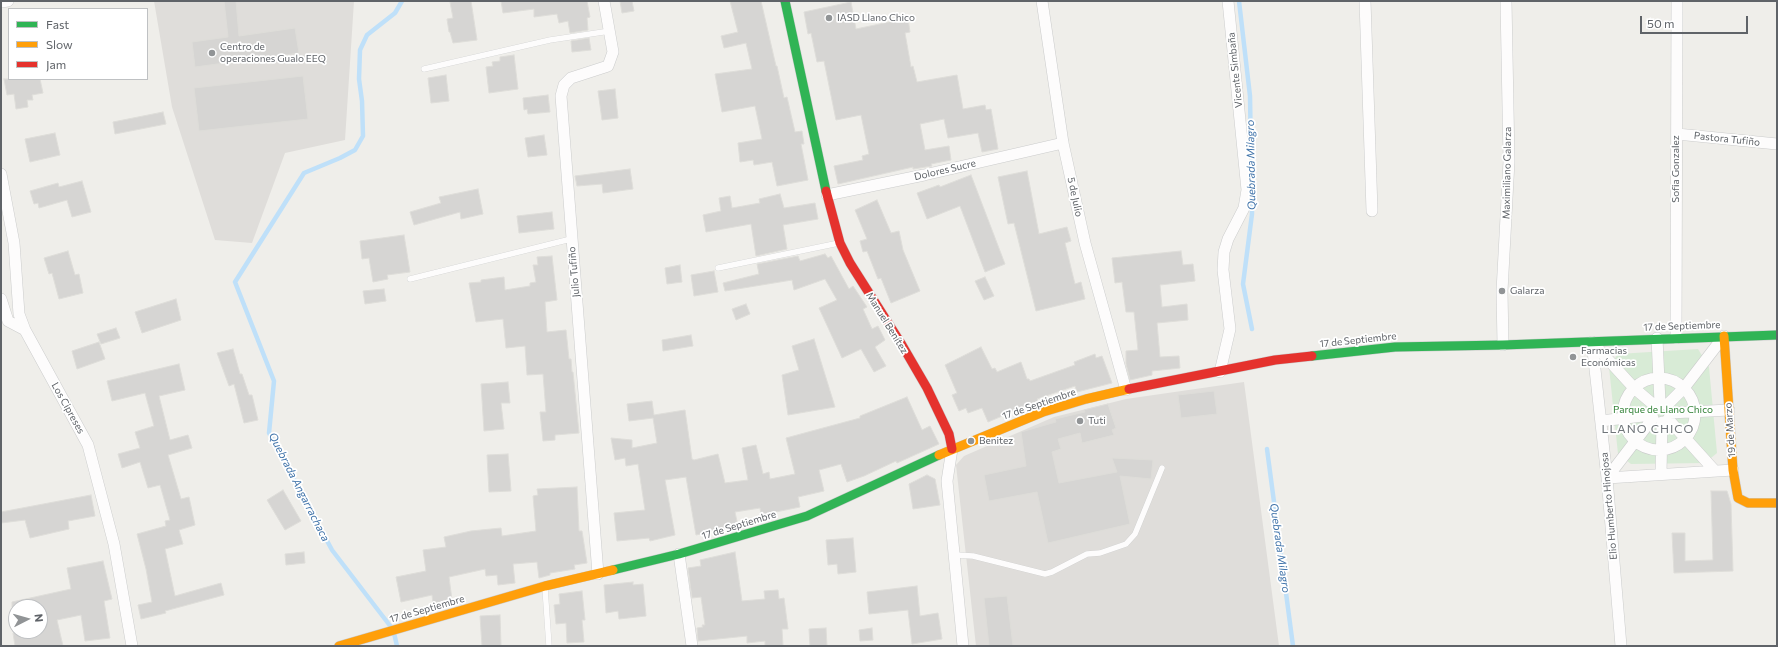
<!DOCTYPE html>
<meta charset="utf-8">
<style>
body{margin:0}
#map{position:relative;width:1778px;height:647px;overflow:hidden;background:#efeeea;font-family:Commissioner,sans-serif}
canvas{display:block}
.frame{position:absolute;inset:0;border:2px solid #5f6368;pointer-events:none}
.legend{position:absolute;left:8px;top:8px;width:140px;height:72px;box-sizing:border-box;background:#fff;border:1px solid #bfc1c3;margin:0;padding:5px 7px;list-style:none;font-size:12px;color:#5f6368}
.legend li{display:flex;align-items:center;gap:8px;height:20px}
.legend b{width:20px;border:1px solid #bfc1c3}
.north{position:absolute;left:8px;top:599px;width:40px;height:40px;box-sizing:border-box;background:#fff;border:1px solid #bfc1c3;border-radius:50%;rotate:84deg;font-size:11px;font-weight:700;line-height:16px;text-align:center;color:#5f6368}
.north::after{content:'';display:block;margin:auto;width:14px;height:18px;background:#919496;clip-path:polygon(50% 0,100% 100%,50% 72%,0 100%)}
.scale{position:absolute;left:1640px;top:16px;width:108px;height:18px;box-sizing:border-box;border:2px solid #5f6368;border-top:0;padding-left:5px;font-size:12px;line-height:14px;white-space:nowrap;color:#5f6368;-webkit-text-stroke:3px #fff;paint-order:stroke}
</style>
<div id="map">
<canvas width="1778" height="647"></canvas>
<div class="frame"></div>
<ul class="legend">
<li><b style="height:5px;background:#30b455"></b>Fast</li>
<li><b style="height:5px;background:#ff9f0a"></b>Slow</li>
<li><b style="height:5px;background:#e5322d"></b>Jam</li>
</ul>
<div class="north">N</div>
<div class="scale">50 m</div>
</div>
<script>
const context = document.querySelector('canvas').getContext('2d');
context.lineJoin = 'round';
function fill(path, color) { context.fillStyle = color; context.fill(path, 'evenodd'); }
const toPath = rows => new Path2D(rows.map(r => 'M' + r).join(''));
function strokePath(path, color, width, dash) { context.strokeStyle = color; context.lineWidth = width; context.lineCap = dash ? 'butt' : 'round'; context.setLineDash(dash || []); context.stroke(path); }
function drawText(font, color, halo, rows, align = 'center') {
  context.font = font + ' Commissioner,sans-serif'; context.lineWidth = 3.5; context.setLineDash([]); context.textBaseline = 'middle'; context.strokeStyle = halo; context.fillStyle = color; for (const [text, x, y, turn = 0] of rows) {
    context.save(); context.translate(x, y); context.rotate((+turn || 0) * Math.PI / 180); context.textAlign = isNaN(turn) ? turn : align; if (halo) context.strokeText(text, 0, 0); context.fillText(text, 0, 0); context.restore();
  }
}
fill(toPath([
 [154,1,354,1,345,140,285,153,252,243,215,240,172,107],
 [1244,382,1279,646,976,646,956,465,964,456,1054,417,1126,399]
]), '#dfddda');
fill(toPath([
 [1698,349,1709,367,1717,453,1705,463,1631,464,1618,454,1609,367,1618,354]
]), '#d8ebd6');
strokePath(toPath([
 [1239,1,1250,96,1252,214,1243,284,1252,329],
 [1267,449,1293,646],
 [391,627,332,550,269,433,274,381,235,282,304,173,340,158,355,150,363,136,362,101,359,79,360,50,367,35,395,13,402,1],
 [394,633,397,646]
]), '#bfe0f9', 4.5);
const building = toPath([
 [224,1,236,1,239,36,295,28,299,53,195,67,192,42,228,37,224,1],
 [457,1,471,1,477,40,453,43,450,32,449,32,447,19,453,18,450,2,457,1],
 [501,1,587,1,590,17,587,18,588,30,570,33,568,21,559,23,557,14,534,17,534,9,503,13,501,1],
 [620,1,632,1,634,11,622,13,620,1],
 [730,1,761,1,776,66,777,66,784,98,787,97,795,132,802,131,804,144,801,144,808,180,777,186,772,162,754,165,753,160,740,162,738,143,762,139,755,106,722,112,715,74,752,69,746,43,724,48,721,36,738,32,730,1],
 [851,2,856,29,908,18,910,32,905,33,911,67,913,66,917,82,957,75,963,109,985,105,986,110,991,109,998,149,982,152,978,133,948,138,944,119,920,124,925,150,949,146,951,160,931,164,932,166,913,169,913,167,838,184,834,166,863,160,862,156,869,154,861,115,836,120,824,61,817,62,811,33,808,34,804,12,851,2],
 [589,38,591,50,572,52,571,41,589,38],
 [514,55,518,89,489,93,486,67,493,66,492,62,500,61,500,57,514,55],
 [446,75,449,101,431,103,428,78,446,75],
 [303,76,308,119,199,131,194,88,303,76],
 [4,79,40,79,43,93,32,95,33,100,27,100,28,107,16,109,14,94,7,95,4,79],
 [615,89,618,118,602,120,598,91,615,89],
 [548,95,550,112,528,114,527,109,524,110,523,98,548,95],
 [163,112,166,124,115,134,113,122,163,112],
 [55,133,60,155,30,162,25,139,55,133],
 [544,135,547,155,528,157,525,138,544,135],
 [630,169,633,189,603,193,602,184,577,186,575,176,630,169],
 [1027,171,1039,234,1067,227,1071,241,1065,243,1072,272,1075,284,1081,282,1085,299,1036,311,1014,223,1008,224,998,177,1027,171],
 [971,175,1005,264,985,272,960,206,927,219,917,193,939,185,940,187,971,175],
 [82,181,91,212,72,217,67,200,39,208,38,203,34,204,30,191,58,183,59,187,82,181],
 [478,189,483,214,461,219,460,212,414,225,410,212,441,203,439,197,478,189],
 [780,194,784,208,815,203,818,219,783,225,787,249,756,256,751,224,706,232,703,215,721,211,719,198,730,196,732,208,760,203,759,199,780,194],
 [877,200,891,233,899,231,903,250,920,291,891,303,881,278,878,279,867,251,863,252,860,241,867,239,855,210,877,200],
 [552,212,554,229,519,233,517,216,552,212],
 [404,235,410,272,387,275,388,279,373,282,369,258,362,259,360,241,404,235],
 [68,251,75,275,79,274,83,293,59,299,52,273,49,274,44,258,68,251],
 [1181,251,1183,265,1193,264,1195,281,1160,285,1162,307,1187,304,1188,320,1157,323,1160,357,1179,356,1180,368,1152,371,1152,375,1130,380,1126,364,1126,351,1138,350,1134,312,1126,312,1122,282,1115,283,1112,258,1181,251],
 [825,254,828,258,831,256,849,289,853,286,867,307,863,309,872,329,878,326,885,340,875,347,886,366,874,372,861,349,842,358,819,308,837,300,825,279,794,290,792,280,725,291,723,283,759,274,757,264,798,256,800,261,825,254],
 [552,256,557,300,545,302,547,332,566,330,569,359,571,359,572,372,573,372,579,433,555,435,555,440,543,441,540,412,546,412,543,374,527,375,525,346,506,348,503,319,476,322,469,283,481,282,481,280,504,277,505,290,530,286,530,283,536,282,533,265,538,265,537,257,552,256],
 [680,265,682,282,667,284,665,268,680,265],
 [714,271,718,292,694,296,691,275,714,271],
 [985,277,994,296,984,300,975,281,985,277],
 [384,289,386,301,365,304,363,291,384,289],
 [176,299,181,320,142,333,135,312,176,299],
 [746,304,750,314,736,320,732,309,746,304],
 [116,328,120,338,101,344,97,334,116,328],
 [691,335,693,346,663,351,662,340,691,335],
 [814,339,835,407,788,415,782,375,799,370,792,346,814,339],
 [99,342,105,359,77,369,72,351,99,342],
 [981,347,992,369,995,368,997,372,1021,362,1027,379,1029,379,1030,381,1075,365,1074,362,1095,354,1096,358,1102,356,1112,383,1077,392,1075,386,1037,399,1038,401,988,422,982,408,968,413,966,408,959,411,952,395,957,393,945,365,981,347],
 [233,349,240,374,242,374,249,395,252,395,258,420,244,423,234,384,229,386,217,353,233,349],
 [179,364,185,390,159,396,170,440,188,435,192,448,168,455,181,499,189,497,195,525,179,530,183,544,165,549,175,596,221,583,224,595,165,611,166,613,141,619,138,605,152,602,146,569,137,534,166,526,165,521,170,520,160,485,148,488,140,462,122,468,118,454,140,448,135,432,154,426,145,393,112,401,107,381,179,364],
 [508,382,510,403,501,403,504,429,484,431,481,384,508,382],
 [1214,391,1217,414,1181,418,1178,395,1214,391],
 [907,397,922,430,930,426,939,444,897,463,896,461,864,476,847,482,841,464,819,470,824,491,798,497,800,507,761,515,760,508,735,512,738,526,696,535,686,477,665,480,675,535,650,541,649,538,617,541,614,513,645,510,638,464,626,466,625,458,615,460,611,438,632,440,632,448,657,443,653,418,629,421,627,404,652,401,654,415,685,410,692,459,694,460,718,454,725,483,748,480,742,448,756,445,763,474,769,472,770,479,795,474,786,438,860,418,860,416,907,397],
 [1108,404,1116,428,1112,430,1114,435,1082,443,1080,433,1058,439,1061,449,1052,452,1059,483,1117,472,1112,458,1153,460,1151,479,1120,476,1130,524,1048,543,1037,492,989,501,984,475,1026,466,1021,432,1056,422,1055,419,1085,412,1084,410,1108,404],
 [508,454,511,491,489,492,487,455,508,454],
 [927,475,935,479,940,505,913,509,909,484,927,475],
 [577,487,579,531,582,531,587,563,574,565,575,569,550,573,550,575,539,578,537,562,513,564,515,583,498,585,497,575,486,576,485,569,449,577,452,600,433,603,432,595,401,602,396,577,426,571,423,550,446,547,444,537,471,531,501,528,502,536,536,531,533,496,538,495,537,489,577,487],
 [283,490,301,521,285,530,267,500,283,490],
 [1711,491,1727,491,1731,504,1733,571,1674,573,1672,533,1685,533,1685,561,1713,560,1711,491],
 [91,495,95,516,68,521,69,529,30,538,25,520,1,523,1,512,91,495],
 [853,538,856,572,838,574,837,564,828,565,826,540,853,538],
 [304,552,305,563,286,565,285,554,304,552],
 [735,552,742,601,765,599,764,591,778,590,779,599,784,598,788,629,782,629,783,646,765,646,765,641,747,643,747,636,698,641,697,628,703,627,702,625,705,625,701,597,692,598,688,568,701,566,700,560,735,552],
 [103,561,112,599,104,601,110,638,85,641,81,615,57,620,63,646,15,646,13,633,40,631,40,607,12,607,12,602,71,589,67,568,103,561],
 [633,582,633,585,643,584,646,616,619,619,618,611,606,613,604,585,633,582],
 [917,586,920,616,938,613,942,639,912,644,908,610,869,614,867,592,917,586],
 [582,591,585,620,582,620,584,642,567,643,566,623,556,624,554,605,560,604,559,594,582,591],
 [1007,596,1013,646,989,646,984,598,1007,596],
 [500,615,501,646,482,646,480,616,500,615],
 [826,628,827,646,810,646,809,629,826,628],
 [872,628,873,640,860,641,859,630,872,628]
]);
fill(building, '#d6d5d3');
strokePath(building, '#deddd9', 1);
const lane = toPath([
 [424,69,550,40,610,31],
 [718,268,839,243],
 [410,279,571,239],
 [954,555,973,556,1045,574,1052,572,1087,554,1100,553,1126,544,1135,534,1162,468],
 [545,588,549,646]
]);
const street = toPath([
 [1042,1,1063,143,1085,243,1126,390],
 [1365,1,1372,211],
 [1,2,8,1],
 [1677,134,1777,144],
 [1,174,14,243,19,314,25,330,88,445,114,544,132,646],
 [827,195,924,175,1063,143],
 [1,299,8,321,25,330],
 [1657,338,1660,403],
 [1676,338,1677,1],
 [1592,342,1607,478,1621,646],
 [1592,342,1634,388,1654,405],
 [1503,345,1502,291,1509,161,1506,1],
 [1220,372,1230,329,1223,270,1224,252,1228,239,1244,208,1247,190,1228,1],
 '1623 414a36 36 0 1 1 72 0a36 36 0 1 1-72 0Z',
 [1667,405,1684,388,1724,336],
 [1670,413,1729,410],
 [1668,419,1715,471],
 [1601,421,1651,415],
 [952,449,947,481,963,646],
 [1661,474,1662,422],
 [1607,478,1733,470],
 [1607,478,1653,418],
 [679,554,692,646],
 [598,574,561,96,564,85,571,78,608,66,613,52,604,1]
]);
const fast = toPath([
 [785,1,826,191],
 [1312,356,1395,347,1503,345,1777,335],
 [613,570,679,554,807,516,939,455]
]);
const slow = toPath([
 [1724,336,1733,470,1738,498,1748,503,1777,503],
 [939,455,1043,412,1086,399,1129,389],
 [339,646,545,586,613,570]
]);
const jam = toPath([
 [826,191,840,243,850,263,902,345,927,388,949,434,952,449],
 [1129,389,1275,360,1312,356]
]);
strokePath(lane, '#cbcccc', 6);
strokePath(street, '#cbcccc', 12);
strokePath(fast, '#cacacb', 10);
strokePath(slow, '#cacacb', 10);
strokePath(jam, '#cacacb', 10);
strokePath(lane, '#fdfcfc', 5.5);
strokePath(street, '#fdfcfc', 11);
strokePath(fast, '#30b455', 9);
strokePath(slow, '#ff9f0a', 9);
strokePath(jam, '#e5322d', 9);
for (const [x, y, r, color] of [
 [829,18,4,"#919496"],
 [212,53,4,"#919496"],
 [1502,291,4,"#919496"],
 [1573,357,4,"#919496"],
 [1080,421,4,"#919496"],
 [971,441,4,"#919496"]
]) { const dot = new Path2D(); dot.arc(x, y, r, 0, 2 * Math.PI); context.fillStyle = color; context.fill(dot); strokePath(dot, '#fff', 1.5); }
drawText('10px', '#5f6368', '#fff', [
 ["IASD Llano Chico",837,18],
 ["Centro de",220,47],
 ["operaciones Gualo EEQ",220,59],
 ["Galarza",1510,291],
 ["Farmacias",1581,351],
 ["Económicas",1581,363],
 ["Tuti",1088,421],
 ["Benitez",979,441]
], 'left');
drawText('10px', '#5f6368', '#fff', [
 ["Vicente Simbaña",1235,70,-96],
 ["Pastora Tufiño",1727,139,6],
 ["Sofia Gonzalez",1676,169,-90],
 ["Dolores Sucre",945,170,-13],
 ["Maximiliano Galarza",1507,173,-89],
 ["5 de Julio",1075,197,78],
 ["Julio Tufiño",574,272,-95],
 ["Manuel Benítez",887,323,58],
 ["17 de Septiembre",1682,326,-2],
 ["17 de Septiembre",1358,340,-6],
 ["17 de Septiembre",1039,404,-19],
 ["Los Cipreses",68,408,61],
 ["19 de Marzo",1730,430,-94],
 ["Elio Humberto Hinojosa",1609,506,-95],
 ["17 de Septiembre",739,525,-17],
 ["17 de Septiembre",427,609,-16]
]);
drawText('10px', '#348238', '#fff', [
 ["Parque de Llano Chico",1663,410]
]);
drawText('italic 11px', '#4174aa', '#fff', [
 ["Quebrada Milagro",1251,165,-91],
 ["Quebrada Angarrachaca",299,487,63],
 ["Quebrada Milagro",1280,548,82]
]);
context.letterSpacing = '1px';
drawText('12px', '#70757a', '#fff', [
 ["LLANO CHICO",1648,429]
]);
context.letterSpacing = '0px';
</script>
